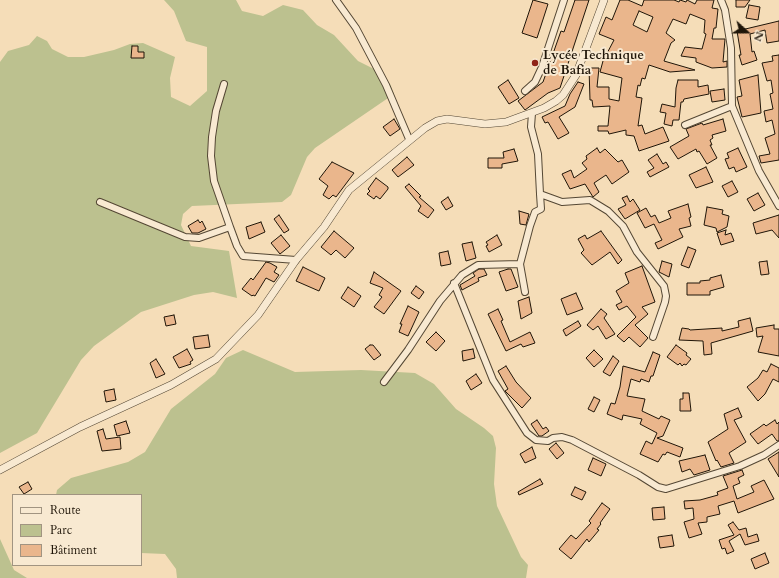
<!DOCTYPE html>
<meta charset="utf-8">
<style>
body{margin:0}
#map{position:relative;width:779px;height:578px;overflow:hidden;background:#f5ddb8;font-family:Cardo,serif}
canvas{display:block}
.legend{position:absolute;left:12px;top:494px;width:130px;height:72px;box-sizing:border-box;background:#f8e9d1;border:1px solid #a19481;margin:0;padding:5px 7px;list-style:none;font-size:12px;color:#1f1508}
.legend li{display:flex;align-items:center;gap:8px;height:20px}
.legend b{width:20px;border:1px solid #a19481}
.north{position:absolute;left:727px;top:12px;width:40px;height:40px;-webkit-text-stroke:3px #f8e9d1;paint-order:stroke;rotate:111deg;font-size:11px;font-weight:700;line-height:16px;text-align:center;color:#1f1508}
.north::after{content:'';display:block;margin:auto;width:14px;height:18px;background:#1f1508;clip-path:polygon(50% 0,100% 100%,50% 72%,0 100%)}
</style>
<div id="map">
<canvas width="779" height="578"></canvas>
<ul class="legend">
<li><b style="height:5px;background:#f8e9d1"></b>Route</li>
<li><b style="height:11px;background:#bcc18f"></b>Parc</li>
<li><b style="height:11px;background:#eab68c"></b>Bâtiment</li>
</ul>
<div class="north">N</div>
</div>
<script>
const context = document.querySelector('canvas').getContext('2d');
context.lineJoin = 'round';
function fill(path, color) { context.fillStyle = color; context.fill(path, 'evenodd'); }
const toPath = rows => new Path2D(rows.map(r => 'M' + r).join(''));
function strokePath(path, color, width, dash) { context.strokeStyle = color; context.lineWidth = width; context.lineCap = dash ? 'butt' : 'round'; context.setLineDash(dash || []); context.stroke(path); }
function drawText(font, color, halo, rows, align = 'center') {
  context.font = font + ' Cardo,serif'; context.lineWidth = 4; context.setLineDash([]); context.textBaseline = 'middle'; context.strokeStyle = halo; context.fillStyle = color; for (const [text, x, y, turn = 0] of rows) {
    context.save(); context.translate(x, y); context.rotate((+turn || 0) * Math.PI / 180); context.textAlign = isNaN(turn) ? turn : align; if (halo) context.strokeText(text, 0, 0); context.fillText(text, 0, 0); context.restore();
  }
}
fill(toPath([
 [164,0,236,0,242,11,263,16,283,5,303,10,317,25,334,35,358,61,374,69,390,84,394,94,315,148,307,157,291,195,282,202,192,206,183,214,181,225,191,246,229,251,237,298,213,292,194,295,141,312,94,346,81,360,37,433,0,453,0,62,8,51,29,45,37,36,47,41,52,49,68,57,84,57,114,50,130,44,143,43,175,57,170,78,171,97,190,106,207,91,207,47,186,41,174,11],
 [243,350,295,372,361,370,415,373,434,384,456,409,484,428,493,436,496,448,494,484,497,506,521,557,528,565,526,578,177,578,176,569,165,554,141,553,141,495,56,495,57,490,71,478,128,462,145,452,171,409,215,374,226,358],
 [0,539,14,570,27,578,0,578]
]), '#bcc18f');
const building = toPath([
 [533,0,548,4,537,38,522,33,533,0],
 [575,0,589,0,560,88,548,93,525,110,518,101,543,82,561,31,564,32,575,0],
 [620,0,628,0,642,6,644,0,674,0,679,2,680,0,686,2,687,0,695,4,697,0,714,0,712,8,718,9,716,28,714,28,712,39,725,39,723,62,727,61,727,67,712,68,696,62,696,58,681,56,685,47,702,49,706,34,704,33,705,20,690,14,686,24,673,19,666,33,675,40,671,43,664,61,695,70,670,72,649,65,645,79,642,78,640,86,638,85,636,97,642,98,638,126,642,125,645,134,663,127,669,141,639,151,634,136,626,135,626,130,609,134,608,131,598,131,598,126,608,126,610,106,593,107,592,100,590,100,589,68,599,68,597,87,609,87,609,99,619,101,622,78,600,72,603,61,614,40,599,34,606,17,612,20,620,0],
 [639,11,653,17,647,32,633,25,639,11],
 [736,0,750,0,745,7,736,7,736,0],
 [749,5,760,7,758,20,746,18,749,5],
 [779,21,779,41,767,43,765,30,750,34,752,52,754,51,757,60,742,65,739,55,741,55,737,31,779,21],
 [132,46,138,46,138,52,144,52,144,58,131,58,132,46],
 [779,55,779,160,761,163,759,156,770,154,765,138,775,134,772,120,766,122,764,111,773,109,770,94,773,93,771,80,767,81,762,63,773,61,772,56,779,55],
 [758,75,761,113,742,117,737,97,742,96,739,80,758,75],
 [508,80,519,98,509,104,498,87,508,80],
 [678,80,698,80,698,87,708,85,709,94,684,99,683,102,681,102,679,120,673,120,672,126,664,124,666,113,660,112,662,104,675,107,676,88,678,80],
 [578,82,584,84,575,107,559,117,569,133,558,139,548,122,545,123,542,117,565,106,570,94,578,82],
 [724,89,725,100,712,102,710,91,724,89],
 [394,119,400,129,390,136,383,127,394,119],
 [723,119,726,131,712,135,713,138,710,140,712,145,710,145,717,158,707,164,699,151,697,152,696,149,678,159,670,147,689,136,686,129,702,123,703,125,723,119],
 [597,148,600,153,605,149,618,162,622,160,629,172,612,184,606,175,594,183,599,192,593,197,585,184,570,189,562,174,571,170,574,178,587,169,582,163,587,159,586,156,597,148],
 [738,148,747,167,736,172,734,167,729,169,725,159,729,158,727,153,738,148],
 [514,149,518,161,502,164,502,168,488,168,488,158,504,158,503,152,514,149],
 [657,154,663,164,666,162,669,167,650,177,647,172,654,168,648,160,657,154],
 [407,157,414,165,398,177,392,170,407,157],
 [332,162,354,173,336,197,333,195,329,199,323,195,328,186,319,179,332,162],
 [706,167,713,182,696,188,689,175,706,167],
 [376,178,388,187,388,189,380,199,376,196,374,199,367,194,370,191,368,189,376,178],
 [732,181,738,192,728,197,722,186,732,181],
 [409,184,421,196,419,197,434,210,428,218,418,211,421,206,405,187,409,184],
 [758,193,765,205,754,211,747,199,758,193],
 [627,196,630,202,633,199,640,210,625,219,618,209,626,205,622,198,627,196],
 [448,197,453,206,446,210,441,202,448,197],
 [688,204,691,217,689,218,691,226,679,229,683,237,658,249,655,243,662,240,654,224,645,228,637,213,646,208,651,217,655,215,659,223,671,218,668,211,688,204],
 [707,207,723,210,722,214,729,216,727,227,717,232,716,228,704,225,707,207],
 [519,211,529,214,526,225,520,224,519,211],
 [279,215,289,230,284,233,274,219,279,215],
 [779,215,779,238,772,230,756,234,753,223,779,215],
 [198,220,200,223,202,221,206,229,198,233,192,233,188,226,198,220],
 [261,222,265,232,249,239,246,227,261,222],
 [726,230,725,235,731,233,734,241,721,245,717,233,726,230],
 [334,231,354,248,345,258,336,250,331,255,321,247,334,231],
 [601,231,622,260,618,264,610,252,592,265,581,253,584,250,578,239,585,235,587,239,601,231],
 [281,235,290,246,280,254,271,243,281,235],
 [497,235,502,245,489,252,486,246,488,245,486,242,497,235],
 [472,242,476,258,466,261,462,244,472,242],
 [688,247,696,250,689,268,681,265,688,247],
 [448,251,451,264,441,266,439,253,448,251],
 [662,261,672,264,669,277,659,272,662,261],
 [767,261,769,274,761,275,759,262,767,261],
 [266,262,270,263,277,267,274,272,279,275,274,282,266,278,255,296,253,295,252,296,242,289,251,278,253,280,266,262],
 [642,266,655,302,642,307,648,314,635,325,648,338,640,347,629,337,624,342,617,336,636,317,627,306,619,310,616,305,622,302,616,291,629,283,625,273,642,266],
 [303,267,325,278,319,291,296,281,303,267],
 [479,269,484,269,487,275,478,278,479,281,462,290,460,285,475,276,473,273,479,269],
 [508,269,511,269,518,287,506,291,499,272,508,269],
 [374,272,401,291,384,314,374,307,382,297,379,295,383,288,370,283,374,272],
 [721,275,724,287,710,291,710,295,687,295,687,283,700,283,700,281,710,280,710,278,721,275],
 [416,286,424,292,419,299,411,293,416,286],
 [348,287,361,296,354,307,341,298,348,287],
 [576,293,583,309,567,315,561,299,576,293],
 [529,297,532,313,521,319,518,301,529,297],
 [408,306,419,312,408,336,399,332,402,324,400,324,408,306],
 [498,309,503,320,501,321,510,342,530,332,535,343,523,347,521,344,506,351,488,314,498,309],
 [601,309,607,314,604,318,615,334,606,339,598,326,593,330,587,325,601,309],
 [174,315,176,324,166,326,164,317,174,315],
 [750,318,753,331,711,343,712,354,704,355,703,341,679,340,682,328,689,329,690,330,722,328,722,331,739,327,738,321,750,318],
 [578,321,581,326,566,336,563,330,578,321],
 [774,325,774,329,779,329,779,356,758,352,763,336,757,337,756,328,774,325],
 [436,332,445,341,436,351,426,342,436,332],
 [208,335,210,347,195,349,193,337,208,335],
 [370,345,373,345,381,355,374,360,365,349,370,345],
 [676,345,687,353,686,355,691,359,686,365,684,364,682,366,680,363,678,365,667,357,676,345],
 [187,349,193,360,190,362,191,364,179,368,173,357,187,349],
 [473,349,475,358,463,361,462,351,473,349],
 [594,350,603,359,594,367,586,358,594,350],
 [653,352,660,355,653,376,651,376,649,382,641,379,640,382,631,379,627,396,645,399,642,411,659,419,661,416,670,420,663,436,657,438,683,448,680,457,667,452,665,455,663,454,658,462,640,454,646,441,652,444,657,433,640,424,642,419,623,415,622,420,607,414,611,403,615,404,620,387,623,366,645,372,653,352],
 [613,356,619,361,610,376,603,372,613,356],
 [156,359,165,374,156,378,150,363,156,359],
 [771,364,779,368,779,382,773,379,765,394,758,401,747,387,758,378,763,370,767,372,771,364],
 [506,366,516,382,531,398,522,408,505,391,508,389,498,371,506,366],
 [476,374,482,383,471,390,466,381,476,374],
 [114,389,116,400,106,402,104,391,114,389],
 [683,393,689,393,691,411,680,411,680,399,683,399,683,393],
 [594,397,600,400,594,412,588,409,594,397],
 [738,408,742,417,734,420,746,442,729,453,734,463,721,467,717,460,716,461,708,442,728,429,724,414,738,408],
 [537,420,543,429,546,427,549,431,542,436,539,436,531,424,537,420],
 [775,420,777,424,779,422,779,441,777,441,772,434,758,444,750,434,760,427,764,424,766,426,775,420],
 [126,421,130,433,117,436,114,425,126,421],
 [103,429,106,439,120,437,121,449,102,451,97,431,103,429],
 [556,443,564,453,557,459,549,449,556,443],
 [532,447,536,458,525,463,520,454,532,447],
 [779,452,779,477,768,459,779,452],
 [705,455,710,470,694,475,690,469,682,472,679,461,705,455],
 [593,458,606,464,601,476,588,470,593,458],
 [742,470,744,475,738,478,740,483,733,486,737,499,754,492,751,486,764,480,774,499,738,513,734,501,718,506,720,514,707,517,707,522,698,523,702,534,689,538,684,522,694,519,693,508,685,509,684,501,700,500,718,495,717,492,728,488,723,476,742,470],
 [540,479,543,484,519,495,518,492,540,479],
 [28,482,32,489,24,494,19,487,28,482],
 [575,487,586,492,582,500,571,495,575,487],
 [602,503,610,509,600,523,601,524,597,529,599,530,589,542,587,539,571,559,559,549,571,535,576,539,591,523,589,521,602,503],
 [664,507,665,519,653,520,652,508,664,507],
 [733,522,739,530,746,528,748,537,757,534,759,541,745,545,740,534,729,541,734,551,727,554,725,548,722,549,719,540,734,535,728,525,733,522],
 [672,535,674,546,660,548,658,537,672,535],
 [765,553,769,563,755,569,751,559,765,553]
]);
fill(building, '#eab68c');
strokePath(building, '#1f1508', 1);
const minor = toPath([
 [336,0,356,28,386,85,409,139],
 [721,0,725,10,731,48,732,106,759,171,779,206],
 [224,84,216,111,212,137,211,156,214,181,230,227],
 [525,91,535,82,542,67,564,0],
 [532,113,531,127,538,154,540,194,562,202,590,200,608,211,623,226,637,252,664,286,666,296,665,302,653,337],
 [685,125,732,106],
 [100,202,185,237,199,238,230,227,237,246,243,256,296,260],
 [520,264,525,292],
 [454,283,493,380,527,433,536,440,548,441,553,438,562,437,572,440,639,475,658,487,666,489,740,466,764,455,779,445],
 [384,382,408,350,440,301,462,275,478,265,520,264,530,226,535,212,541,209,540,194]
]);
const tertiary = toPath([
 [0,470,80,427,171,385,216,359,258,315,296,260,324,227,349,190,425,128,437,121,447,119,485,124,506,122,544,108,556,101,563,95,576,75,604,0]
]);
strokePath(minor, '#544734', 8);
strokePath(tertiary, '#544734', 8);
strokePath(minor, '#f8e9d1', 6);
strokePath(tertiary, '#f8e9d1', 7);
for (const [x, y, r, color] of [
 [535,63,4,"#8f2418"]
]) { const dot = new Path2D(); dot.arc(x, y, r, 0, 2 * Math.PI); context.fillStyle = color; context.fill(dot); strokePath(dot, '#f8e9d1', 1.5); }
drawText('bold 13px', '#1f1508', '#f8e9d1', [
 ["Lycée Technique",543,56],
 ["de Bafia",543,71]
], 'left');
</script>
